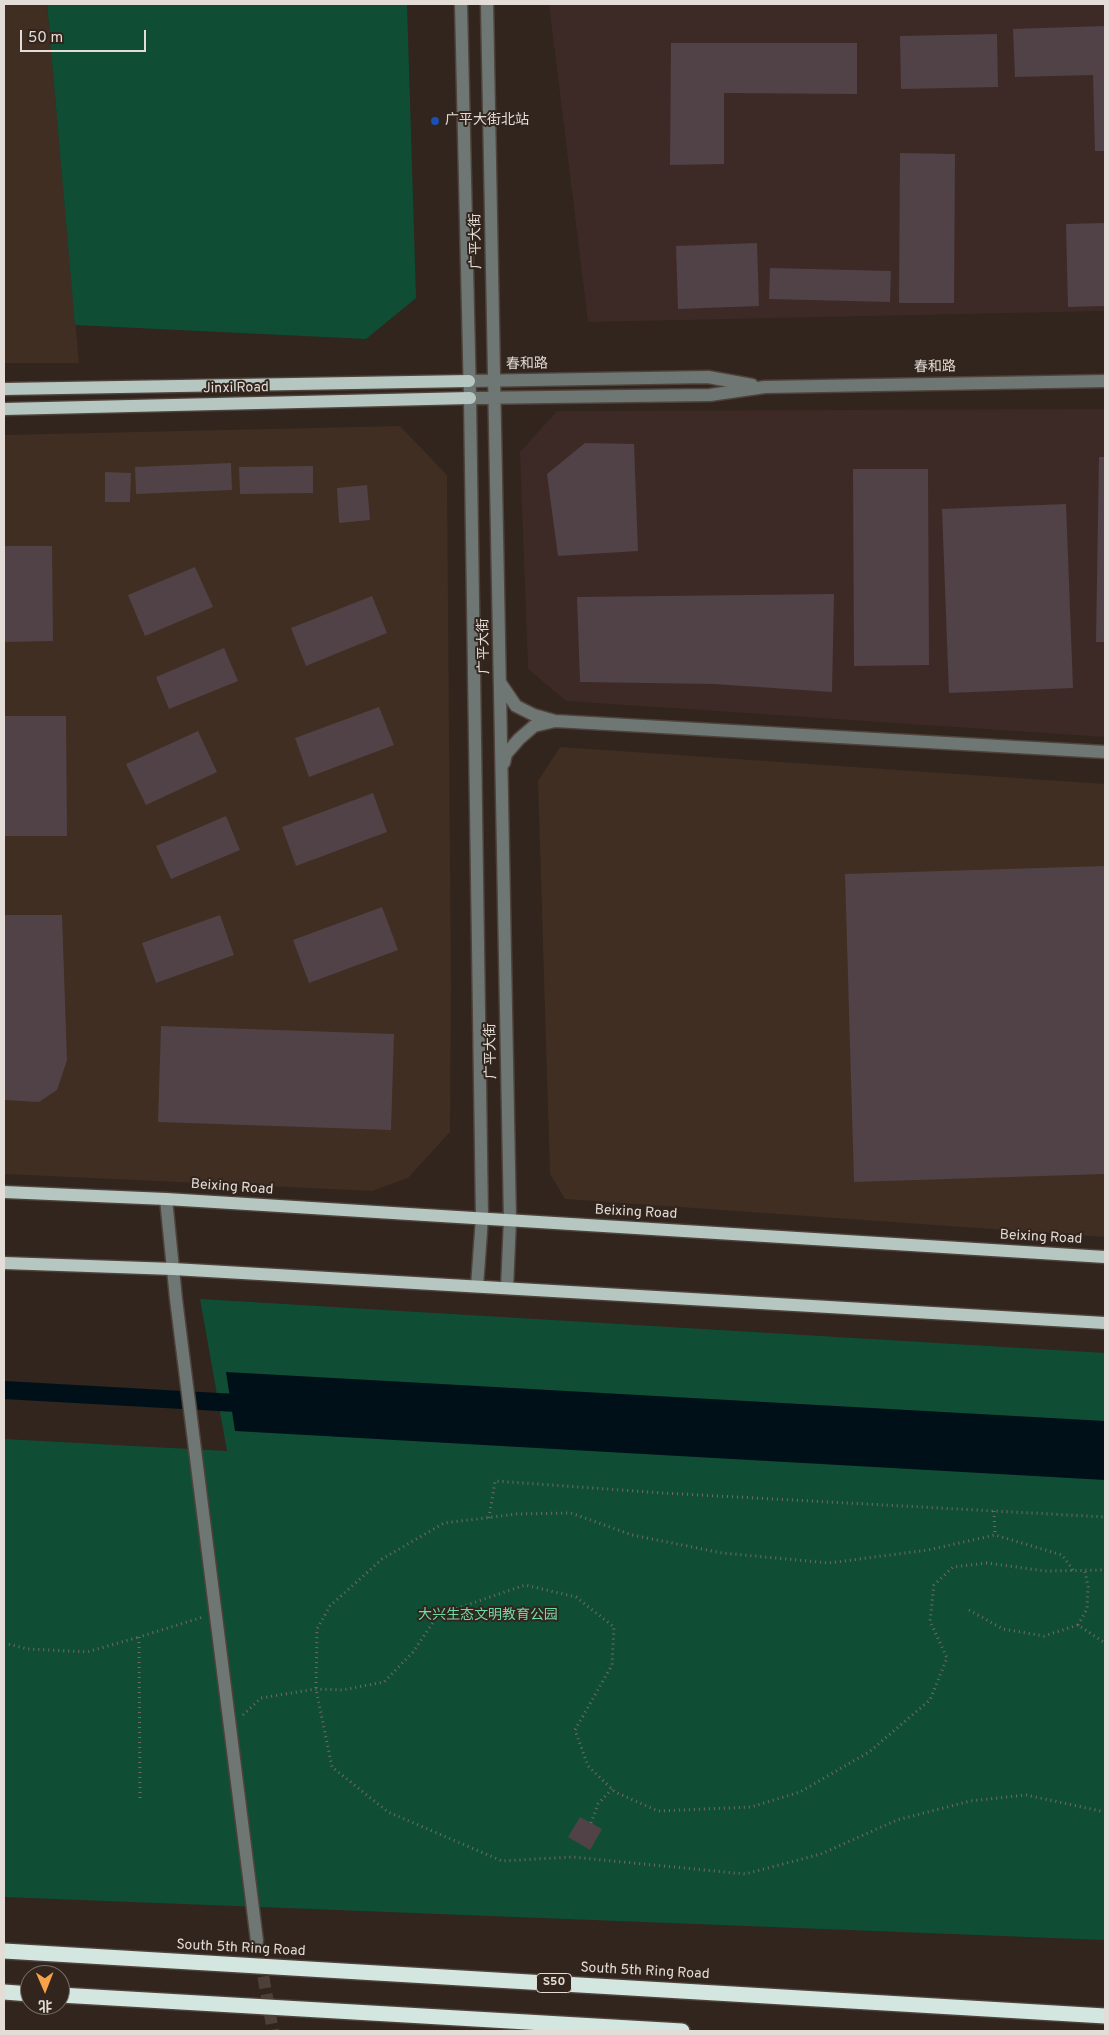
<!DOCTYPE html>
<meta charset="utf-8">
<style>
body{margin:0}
#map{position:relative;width:1109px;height:2035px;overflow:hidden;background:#31251d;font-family:Overpass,"Noto Sans SC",sans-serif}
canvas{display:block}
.frame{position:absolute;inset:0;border:5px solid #e4dcd7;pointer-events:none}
.north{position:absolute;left:20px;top:1965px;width:50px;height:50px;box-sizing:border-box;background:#31251d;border:1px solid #796e67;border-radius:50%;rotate:179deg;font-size:14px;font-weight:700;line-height:20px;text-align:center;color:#e4dcd7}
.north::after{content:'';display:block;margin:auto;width:18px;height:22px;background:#f7a149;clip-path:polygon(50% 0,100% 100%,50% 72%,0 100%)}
.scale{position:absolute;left:20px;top:30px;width:126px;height:22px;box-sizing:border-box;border:2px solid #e4dcd7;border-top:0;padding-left:6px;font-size:15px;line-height:18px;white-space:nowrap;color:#e4dcd7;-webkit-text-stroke:4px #31251d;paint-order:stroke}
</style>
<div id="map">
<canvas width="1109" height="2035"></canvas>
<div class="frame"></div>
<div class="north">北</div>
<div class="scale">50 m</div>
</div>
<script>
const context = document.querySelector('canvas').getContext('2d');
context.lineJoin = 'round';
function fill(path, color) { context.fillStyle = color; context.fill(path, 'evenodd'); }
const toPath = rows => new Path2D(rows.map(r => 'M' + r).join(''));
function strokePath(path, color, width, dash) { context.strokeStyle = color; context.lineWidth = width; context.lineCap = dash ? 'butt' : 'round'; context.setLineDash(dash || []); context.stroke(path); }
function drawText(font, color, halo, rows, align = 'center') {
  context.font = font + ' Overpass,"Noto Sans SC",sans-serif'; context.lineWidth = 4; context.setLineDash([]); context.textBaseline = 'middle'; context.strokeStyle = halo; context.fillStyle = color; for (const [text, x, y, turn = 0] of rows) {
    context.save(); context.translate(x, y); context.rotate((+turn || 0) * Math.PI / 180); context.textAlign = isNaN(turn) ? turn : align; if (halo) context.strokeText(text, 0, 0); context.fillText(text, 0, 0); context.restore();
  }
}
fill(toPath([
 [549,4,1105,4,1105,311,588,322],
 [1105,409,1105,737,566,701,528,669,520,452,557,411]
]), '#3d2a26');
fill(toPath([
 [4,4,47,4,79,363,4,363],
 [400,426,447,475,451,985,450,1132,408,1178,372,1191,4,1174,4,435],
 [560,747,1105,784,1105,1237,565,1199,550,1174,538,781]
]), '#3f2e21');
fill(toPath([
 [47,4,407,4,416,298,366,339,75,325],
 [200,1299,1105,1353,1105,1940,4,1897,4,1439,227,1451]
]), '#0f4e35');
fill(toPath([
 [226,1372,1105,1421,1105,1480,235,1431]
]), '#001019');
strokePath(toPath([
 [4,1390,254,1404]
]), '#001019', 18);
fill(toPath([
 [1105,26,1105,151,1095,151,1093,75,1015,77,1013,29],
 [997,34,998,87,901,89,900,36],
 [671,43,857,43,857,94,724,93,724,164,670,165],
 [900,153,955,154,954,303,899,303],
 [1105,223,1105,306,1068,307,1066,224],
 [757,243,759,306,678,309,676,246],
 [770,268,891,271,890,302,769,299],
 [585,443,634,444,638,551,558,556,547,474],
 [1099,457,1105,457,1105,642,1096,642],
 [231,463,232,490,136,494,135,467],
 [313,466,313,493,240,494,239,467],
 [853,469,928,469,929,665,854,666],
 [105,472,131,473,130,502,105,502],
 [367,485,370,520,339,523,337,488],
 [1066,504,1073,688,949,693,942,509],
 [4,546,52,546,53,641,4,642],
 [195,567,213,607,145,636,128,595],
 [834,594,832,692,714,684,580,682,577,597],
 [372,596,387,633,306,666,291,628],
 [224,648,238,681,169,709,156,677],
 [379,707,394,745,309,777,295,738],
 [4,716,66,716,67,836,4,836],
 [198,731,217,772,146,805,126,764],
 [373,793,387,832,296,866,282,827],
 [226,816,240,850,171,879,156,846],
 [1105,866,1105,1174,854,1182,845,874],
 [382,907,398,950,309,983,293,940],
 [4,915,62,915,67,1060,57,1090,39,1102,4,1100],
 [220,915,234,955,156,983,142,943],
 [161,1026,394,1034,391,1130,158,1122],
 [580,1817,602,1829,590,1850,568,1837]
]), '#514247');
strokePath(toPath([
 [257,1941,273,2031]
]), '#4c4039', 12, [12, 6]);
const minor = toPath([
 [461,4,470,398,482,1218,477,1286],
 [487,4,510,1220,507,1288],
 [469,381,708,377,752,385],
 [470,398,710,395,765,387,1105,381],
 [501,684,516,706,534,715,555,721,1105,752],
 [504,763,506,754,519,739,534,726,555,721],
 [166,1199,176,1299,257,1941]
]);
const major = toPath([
 [4,389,469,381],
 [4,409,470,398],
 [4,1192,166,1199,1105,1257],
 [4,1263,173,1269,1105,1323]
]);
const highway = toPath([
 [4,1951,1105,2016],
 [4,1992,30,1994],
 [60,1995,682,2031]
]);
strokePath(minor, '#4e423b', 15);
strokePath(major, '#4e423b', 15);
strokePath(highway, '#4e423b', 18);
strokePath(toPath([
 [994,1511,995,1535],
 [489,1518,495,1481,663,1493,1105,1517],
 [1073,1570,1062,1555,995,1535,928,1550,829,1563,722,1553,632,1535,571,1513,517,1514,444,1523,382,1559,330,1606,317,1629,316,1689,332,1767,388,1812,502,1861,572,1857,745,1874,821,1854,897,1820,970,1801,1026,1795,1105,1812],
 [969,1610,1003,1629,1044,1636,1078,1625,1105,1643],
 [1078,1625,1087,1609,1088,1587,1085,1571],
 [4,1643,28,1649,87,1652,139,1637],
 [243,1715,261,1698,316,1689,342,1690,384,1682,413,1652,438,1615,525,1585,576,1597,614,1627,612,1665,575,1730,588,1766,615,1792,658,1811,751,1807,800,1792,869,1752,930,1700,947,1658,930,1621,934,1585,953,1567,987,1563,1045,1571,1105,1570],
 [140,1798,139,1637,203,1617],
 [591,1823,598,1804,612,1789]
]), '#746a63', 3, [1, 4]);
strokePath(minor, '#6f7774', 12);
strokePath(major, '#b6c7c2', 12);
strokePath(highway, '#d3e7e0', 15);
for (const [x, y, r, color] of [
 [435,121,5,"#1a4fb4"]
]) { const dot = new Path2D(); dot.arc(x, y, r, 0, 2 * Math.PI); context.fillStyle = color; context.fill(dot); strokePath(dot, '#31251d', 2); }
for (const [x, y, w] of [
 [554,1983,35]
]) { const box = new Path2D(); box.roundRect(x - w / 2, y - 9.5, w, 19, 4); context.fillStyle = '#31251d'; context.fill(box); strokePath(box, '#e4dcd7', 1); }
drawText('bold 12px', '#e4dcd7', null, [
 ["S50",554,1983]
]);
drawText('14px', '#e4dcd7', '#31251d', [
 ["广平大街北站",445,121]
], 'left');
drawText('14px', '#e4dcd7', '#31251d', [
 ["广平大街",477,241,-91],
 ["春和路",527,365,-1],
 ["春和路",935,368,-1],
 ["Jinxi Road",236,389,-1],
 ["广平大街",485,646,-91],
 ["广平大街",492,1051,-91],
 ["Beixing Road",232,1188,4],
 ["Beixing Road",636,1213,3],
 ["Beixing Road",1041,1238,3],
 ["South 5th Ring Road",241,1949,3],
 ["South 5th Ring Road",645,1972,3]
]);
drawText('14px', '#71d9a7', '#31251d', [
 ["大兴生态文明教育公园",488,1616]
]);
</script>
